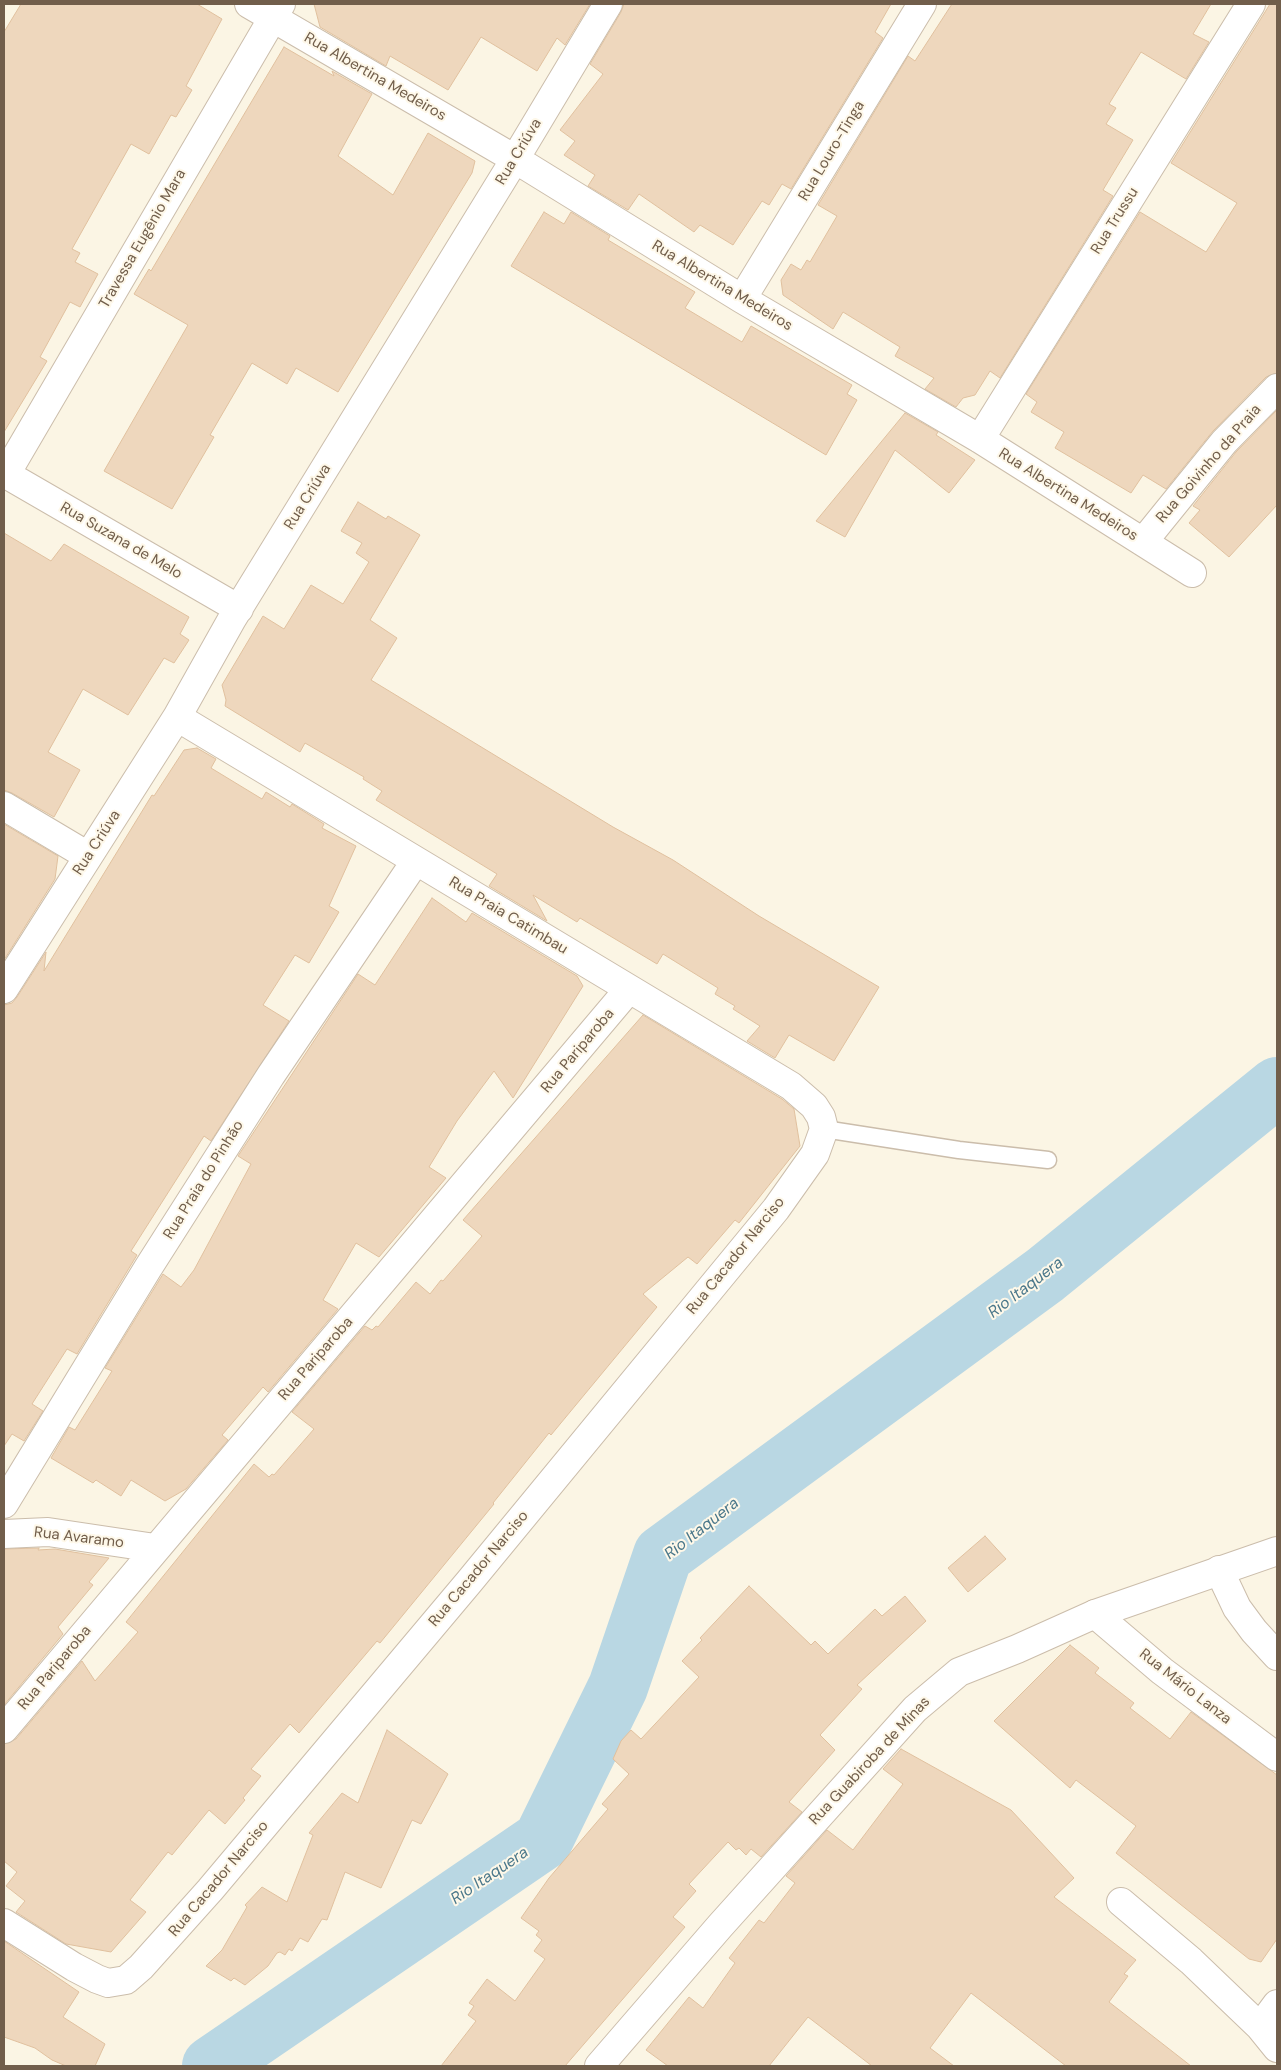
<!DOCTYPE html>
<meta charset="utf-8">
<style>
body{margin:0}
#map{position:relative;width:1281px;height:2070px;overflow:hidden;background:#fbf5e4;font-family:"DM Sans",sans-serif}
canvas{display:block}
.frame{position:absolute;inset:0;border:5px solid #715e4b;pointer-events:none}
</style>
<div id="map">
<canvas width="1281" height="2070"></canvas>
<div class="frame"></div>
</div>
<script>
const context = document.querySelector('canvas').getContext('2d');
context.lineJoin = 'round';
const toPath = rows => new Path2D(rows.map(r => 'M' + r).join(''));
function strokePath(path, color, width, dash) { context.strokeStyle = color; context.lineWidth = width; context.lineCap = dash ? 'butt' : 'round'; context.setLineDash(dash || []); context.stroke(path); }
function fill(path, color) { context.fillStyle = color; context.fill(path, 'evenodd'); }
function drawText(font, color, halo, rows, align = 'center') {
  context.font = font + ' "DM Sans",sans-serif'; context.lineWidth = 4; context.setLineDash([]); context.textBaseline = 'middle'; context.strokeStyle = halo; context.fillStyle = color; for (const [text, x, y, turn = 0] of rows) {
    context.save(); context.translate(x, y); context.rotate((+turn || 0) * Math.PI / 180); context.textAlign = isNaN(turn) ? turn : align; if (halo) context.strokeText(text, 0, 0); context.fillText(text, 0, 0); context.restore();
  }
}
strokePath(toPath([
 [212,2066,543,1840,618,1687,663,1555,1045,1275,1277,1087]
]), '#b9d7e3', 60);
const building = toPath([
 [21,4,197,4,222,19,186,86,192,90,176,117,171,115,149,154,131,144,72,249,80,253,75,262,98,274,80,307,70,302,40,357,47,361,4,432,4,32,21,4],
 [314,4,590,4,565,45,557,38,537,71,481,37,448,90,390,56,386,66,320,27,314,4],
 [624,4,891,4,875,32,883,38,791,189,782,184,769,205,762,201,733,245,700,225,694,232,639,194,628,210,588,186,595,175,564,155,575,141,560,130,603,74,590,64,621,12,624,4],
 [952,4,1211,4,1193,34,1209,42,1186,79,1141,52,1109,104,1116,108,1106,124,1133,140,1103,190,1113,196,1000,378,990,371,975,395,963,398,956,407,925,389,934,378,895,356,900,347,843,312,833,329,783,295,781,280,791,264,801,270,807,260,810,262,837,216,818,205,908,56,915,61,952,4],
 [1270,4,1277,4,1277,373,1266,377,1213,431,1166,489,1143,475,1131,493,1055,448,1064,432,1031,412,1037,402,1026,394,1140,212,1206,252,1237,203,1171,163,1270,4],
 [284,47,334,76,332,71,372,94,338,156,393,195,428,133,475,161,472,173,338,392,296,368,287,384,252,363,210,435,214,437,172,509,104,471,188,325,134,294,149,269,151,271,284,47],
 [544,212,564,224,571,212,610,236,608,240,695,292,685,308,742,342,751,326,852,385,847,394,857,400,826,455,511,266,544,212],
 [1277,410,1277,505,1229,557,1189,523,1200,510,1193,506,1236,452,1277,410],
 [905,413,938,432,936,435,975,460,949,493,895,450,845,537,816,521,905,413],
 [358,502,386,519,388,516,420,535,370,620,397,638,371,680,613,827,673,860,759,916,879,987,834,1061,789,1035,775,1058,747,1041,760,1026,733,1009,735,1006,715,994,718,988,663,954,657,964,580,918,577,922,533,895,547,921,489,886,497,874,376,800,382,791,363,779,364,777,305,743,300,752,225,706,226,700,222,685,263,616,284,629,311,585,343,604,369,562,356,553,362,543,341,531,358,502],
 [4,533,51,561,64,544,189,617,180,634,189,640,174,663,164,658,128,715,83,689,48,752,80,770,54,817,12,793,4,790,4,533],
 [197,748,216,759,211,768,262,799,266,792,290,807,292,804,324,824,322,828,356,846,329,906,339,912,309,963,295,955,263,1005,289,1021,211,1141,204,1136,131,1251,137,1255,77,1354,67,1349,32,1404,43,1411,24,1441,12,1434,4,1446,4,1005,12,1003,17,997,46,952,44,971,152,795,154,796,184,750,197,748],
 [4,824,58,856,55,879,4,960,4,824],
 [432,898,466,922,472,913,577,976,583,986,513,1098,494,1071,457,1121,429,1167,446,1178,379,1257,356,1243,323,1300,338,1309,268,1392,263,1387,222,1435,228,1440,186,1489,165,1501,131,1480,121,1496,96,1480,93,1483,51,1458,69,1427,75,1430,112,1371,105,1368,163,1274,181,1287,194,1270,251,1164,238,1156,358,974,375,985,432,898],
 [643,1015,782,1099,794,1109,800,1146,739,1223,735,1220,697,1264,688,1257,643,1294,657,1307,551,1435,549,1433,493,1503,494,1504,380,1643,377,1641,299,1733,290,1724,251,1769,261,1776,243,1798,245,1800,225,1824,209,1810,172,1855,168,1852,130,1900,146,1912,111,1952,66,1944,16,1912,25,1901,6,1886,17,1872,4,1861,4,1744,16,1739,82,1661,95,1681,138,1632,126,1622,254,1464,269,1477,272,1474,274,1475,314,1429,292,1412,365,1326,372,1330,376,1326,378,1327,416,1282,430,1294,441,1280,443,1281,482,1236,463,1220,643,1015],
 [985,1536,1006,1559,968,1592,948,1568,985,1536],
 [39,1548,38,1550,55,1549,109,1558,89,1582,93,1585,58,1627,63,1634,4,1705,4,1549,39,1548],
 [749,1586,811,1645,815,1641,828,1654,875,1609,882,1616,905,1596,926,1621,857,1685,862,1689,820,1735,835,1750,789,1802,802,1812,761,1857,751,1849,746,1855,739,1848,736,1850,728,1842,689,1884,696,1891,673,1917,685,1927,565,2066,441,2066,476,2021,468,2015,474,2006,469,2003,487,1979,515,2001,545,1959,534,1951,542,1940,536,1935,539,1931,521,1918,549,1878,608,1809,602,1804,629,1774,613,1759,621,1741,631,1730,641,1739,699,1677,682,1661,702,1640,700,1638,749,1586],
 [1070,1645,1099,1668,1095,1673,1134,1703,1130,1708,1170,1739,1191,1712,1277,1775,1277,1939,1261,1962,1249,1959,1116,1853,1136,1826,1076,1780,1070,1788,994,1721,1070,1645],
 [387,1730,448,1774,421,1824,412,1820,381,1888,345,1872,327,1920,322,1919,308,1942,300,1938,292,1951,289,1949,285,1955,280,1952,277,1953,268,1966,245,1985,234,1978,231,1981,206,1966,222,1950,247,1907,245,1905,262,1887,287,1902,313,1835,309,1833,342,1793,358,1803,387,1730],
 [901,1749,1011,1810,1074,1878,1054,1897,1136,1960,1124,1974,1128,1976,1109,2002,1191,2066,1066,2066,971,1993,930,2048,954,2066,872,2066,808,2017,769,2066,668,2066,646,2050,689,1997,703,2008,735,1963,729,1958,759,1920,764,1923,795,1883,786,1876,827,1830,853,1850,903,1784,883,1769,901,1749],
 [4,1941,79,1992,63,2017,105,2044,95,2066,66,2066,52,2060,35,2048,4,2037,4,1941]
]);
fill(building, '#eed7bd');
strokePath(building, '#e0c09e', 1);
const service = toPath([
 [824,1129,959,1150,1048,1160]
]);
const minor = toPath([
 [249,4,515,159,742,299,980,439,1192,573],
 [742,299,922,4],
 [980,439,1251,4],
 [4,473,239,609],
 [6,474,281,4],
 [1143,542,1224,442,1277,388],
 [4,806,88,856],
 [4,989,177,717,232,619,515,159,608,4],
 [4,1504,148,1268,271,1075,415,862],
 [4,1534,48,1532,155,1548],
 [1219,1570,1237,1608,1254,1631,1277,1656],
 [1095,1614,1162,1671,1277,1757],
 [4,1729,629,989],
 [1121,1902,1191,1961,1260,2027,1277,2048],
 [4,1923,74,1967,97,1979,108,1983,126,1980,141,1967,210,1890,469,1582,776,1209,815,1154,824,1129,821,1117,814,1106,791,1086,177,717],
 [1260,2027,1277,2004]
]);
const tertiary = toPath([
 [599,2066,720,1926,915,1709,959,1672,1017,1649,1095,1614,1277,1551]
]);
strokePath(service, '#cbbdab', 19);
strokePath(minor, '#cbbdab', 30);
strokePath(tertiary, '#cbbdab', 30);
strokePath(service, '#fff', 16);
strokePath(minor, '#fff', 28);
strokePath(tertiary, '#fff', 28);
drawText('15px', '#715e4b', '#fef8e9', [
 ["Rua Albertina Medeiros",375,77,30],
 ["Rua Louro-Tinga",832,151,-59],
 ["Rua Criúva",519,152,-59],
 ["Rua Trussu",1115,221,-58],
 ["Travessa Eugênio Mara",143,239,-60],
 ["Rua Albertina Medeiros",722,286,31],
 ["Rua Goivinho da Praia",1209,464,-49],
 ["Rua Albertina Medeiros",1068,495,32],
 ["Rua Criúva",308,497,-58],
 ["Rua Suzana de Melo",121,541,30],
 ["Rua Criúva",97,843,-57],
 ["Rua Praia Catimbau",508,916,31],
 ["Rua Pariparoba",578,1051,-50],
 ["Rua Praia do Pinhão",204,1180,-58],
 ["Rua Cacador Narciso",736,1256,-51],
 ["Rua Pariparoba",316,1359,-49],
 ["Rua Avaramo",79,1538,7],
 ["Rua Cacador Narciso",479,1569,-50],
 ["Rua Pariparoba",55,1668,-50],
 ["Rua Mário Lanza",1185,1687,38],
 ["Rua Guabiroba de Minas",870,1761,-47],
 ["Rua Cacador Narciso",219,1879,-50]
]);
drawText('italic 16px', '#4a778a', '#fef8e9', [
 ["Rio Itaquera",1026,1288,-37],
 ["Rio Itaquera",702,1529,-38],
 ["Rio Itaquera",490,1876,-34]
]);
</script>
